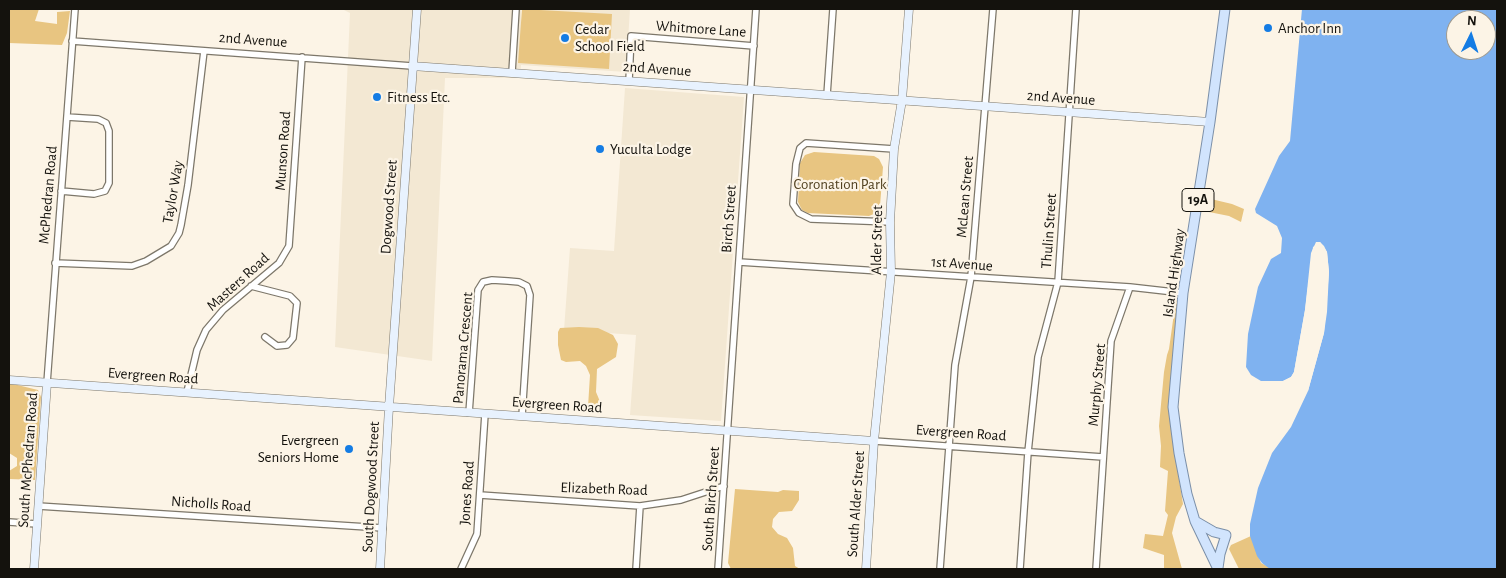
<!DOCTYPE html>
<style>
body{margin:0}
#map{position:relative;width:1506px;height:578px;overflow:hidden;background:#fcf4e6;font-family:"Alegreya Sans",sans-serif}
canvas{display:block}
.frame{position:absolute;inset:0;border:10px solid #14120d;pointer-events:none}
.north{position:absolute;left:1446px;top:10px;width:50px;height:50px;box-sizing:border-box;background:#fcf4e6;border:1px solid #9f9a8f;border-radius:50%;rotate:4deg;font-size:14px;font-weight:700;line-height:20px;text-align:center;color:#14120d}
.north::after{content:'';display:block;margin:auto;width:18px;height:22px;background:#147ce4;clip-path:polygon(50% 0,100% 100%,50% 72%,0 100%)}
</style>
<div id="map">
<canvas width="1506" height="578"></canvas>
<div class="frame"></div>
<div class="north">N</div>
</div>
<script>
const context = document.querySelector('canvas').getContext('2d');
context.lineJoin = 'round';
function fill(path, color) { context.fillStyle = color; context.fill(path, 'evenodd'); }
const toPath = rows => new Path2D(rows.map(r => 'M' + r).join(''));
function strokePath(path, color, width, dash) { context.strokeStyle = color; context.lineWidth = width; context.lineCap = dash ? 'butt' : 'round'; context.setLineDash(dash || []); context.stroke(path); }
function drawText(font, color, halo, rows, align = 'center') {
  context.font = font + ' "Alegreya Sans",sans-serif'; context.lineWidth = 4.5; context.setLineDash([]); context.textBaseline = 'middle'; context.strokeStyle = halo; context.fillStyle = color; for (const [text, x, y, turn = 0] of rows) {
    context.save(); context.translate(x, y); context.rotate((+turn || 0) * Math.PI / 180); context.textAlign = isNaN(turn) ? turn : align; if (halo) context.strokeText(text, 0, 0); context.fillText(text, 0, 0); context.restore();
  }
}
fill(toPath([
 [342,9,521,9,521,35,523,9,630,9,626,72,521,65,520,78,445,78,432,361,335,347,350,13],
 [625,88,744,97,721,421,630,415,636,335,564,330,570,248,614,251]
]), '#f3e8d3');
fill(toPath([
 [9,9,39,9,35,21,57,24,57,12,70,11,67,33,62,45,9,43],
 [522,9,612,14,609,69,518,63],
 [814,152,874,156,879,159,883,167,880,206,876,213,869,216,808,213,802,210,798,202,800,163,805,155],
 [1211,199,1232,204,1244,209,1241,222,1229,216,1209,212],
 [1176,299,1180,302,1176,328,1169,401,1174,448,1183,504,1176,517,1172,533,1182,569,1164,569,1164,555,1143,548,1145,534,1163,536,1168,515,1165,511,1168,471,1160,467,1161,446,1159,426,1164,372,1167,355,1169,349],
 [579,327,598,328,613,335,618,344,616,357,597,369,596,392,601,404,598,411,591,411,588,407,590,375,586,366,580,361,566,362,561,360,558,345,558,332,560,328],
 [9,383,38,390,41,397,35,480,9,479,9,471,17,466,17,458,9,453],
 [735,489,778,492,783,490,799,491,799,500,792,511,779,512,773,519,772,527,778,534,787,538,793,548,795,566,800,569,731,569,728,563],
 [1251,536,1261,563,1273,569,1239,569,1229,549,1231,545]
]), '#e8c581');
fill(toPath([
 [1302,9,1497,9,1497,569,1270,569,1262,563,1257,556,1250,536,1250,524,1258,488,1272,453,1291,427,1308,391,1324,333,1327,312,1329,272,1327,252,1320,242,1313,247,1305,310,1294,372,1291,377,1283,381,1261,381,1251,375,1246,367,1248,334,1258,287,1271,259,1281,253,1282,238,1277,226,1256,213,1255,209,1279,156,1290,141],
 [1456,20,1486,20,1486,50,1456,50]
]), '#7fb2f0');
fill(toPath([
 [1316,242,1320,242,1324,246,1327,252,1329,272,1324,333,1308,391,1306,390,1321,333,1324,312,1326,272,1325,253,1319,245,1315,248,1313,254,1308,310,1296,373,1292,379,1286,382,1283,381,1291,377,1294,372,1305,310,1311,253]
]), '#fcf4e6');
const street = toPath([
 [72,41,412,66],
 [512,72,516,9],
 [629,81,631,36,754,46],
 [827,95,833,9],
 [61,191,94,194,105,191,109,183,109,131,106,123,98,119,67,117],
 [890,222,811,219,799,213,793,204,796,164,800,148,806,143,894,149],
 [739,262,1130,287,1183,293],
 [55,263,132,266,146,261,171,246,179,233,181,225,188,185,204,51],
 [251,286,290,296,297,303,293,338,287,345,277,346,265,337],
 [47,383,75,9],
 [187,392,197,350,206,330,223,310,279,263,289,246,302,57],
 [469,413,478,290,483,282,492,280,508,281,519,282,527,286,530,295,522,416],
 [874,441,1103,457],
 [480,495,640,506,681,500,724,486],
 [38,506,383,528],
 [9,522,37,524],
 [461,569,477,534,485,414],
 [636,569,640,506],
 [718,569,756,9],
 [940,569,955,365,971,277,993,9],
 [1020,569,1028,452,1038,357,1058,282,1076,9],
 [1096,569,1111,341,1130,287]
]);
const secondary = toPath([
 [412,66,1210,122],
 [9,380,874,441],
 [34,569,47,383],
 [380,569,389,407,417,9],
 [866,569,874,441,891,272,890,222,894,149,902,100,909,9]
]);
const primary = toPath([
 [1195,521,1214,532,1226,535,1220,554,1218,568],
 [1218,569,1195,521,1187,494,1179,453,1173,407,1183,293,1210,122,1225,9]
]);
strokePath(street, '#7d776a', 8);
strokePath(secondary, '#7d776a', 9);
strokePath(primary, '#7b8fa8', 11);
strokePath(street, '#fff', 5.5);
strokePath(secondary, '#e8f2fe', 8);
strokePath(primary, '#d1e4fd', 9);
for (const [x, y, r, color] of [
 [1268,28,5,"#147ce4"],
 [565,38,5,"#147ce4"],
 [377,97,5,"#147ce4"],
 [600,149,5,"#147ce4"],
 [349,449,5,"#147ce4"]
]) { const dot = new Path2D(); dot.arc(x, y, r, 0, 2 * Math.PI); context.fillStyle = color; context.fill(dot); strokePath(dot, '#fcf4e6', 2); }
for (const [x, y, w] of [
 [1198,200,32]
]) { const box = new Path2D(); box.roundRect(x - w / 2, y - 11.5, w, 23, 4); context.fillStyle = '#fcf4e6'; context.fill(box); strokePath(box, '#14120d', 1); }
drawText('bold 14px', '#14120d', null, [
 ["19A",1198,200]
]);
drawText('15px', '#14120d', '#fcf4e6', [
 ["Anchor Inn",1278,28],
 ["Cedar",575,29],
 ["School Field",575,46],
 ["Fitness Etc.",387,97],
 ["Yuculta Lodge",610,149],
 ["Evergreen",339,440,"right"],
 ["Seniors Home",339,457,"right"]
], 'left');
drawText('15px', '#14120d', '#fcf4e6', [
 ["Whitmore Lane",701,29,4],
 ["2nd Avenue",253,40,4],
 ["2nd Avenue",657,69,4],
 ["2nd Avenue",1061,98,4],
 ["Munson Road",283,151,-86],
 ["Taylor Way",173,192,-80],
 ["McPhedran Road",48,195,-85],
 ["McLean Street",965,197,-85],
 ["Dogwood Street",389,207,-86],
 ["Birch Street",729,219,-86],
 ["Thulin Street",1049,231,-86],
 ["Alder Street",877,240,-89],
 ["1st Avenue",962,264,4],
 ["Island Highway",1174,273,-82],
 ["Masters Road",238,282,-42],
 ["Panorama Crescent",463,348,-85],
 ["Evergreen Road",153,376,4],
 ["Murphy Street",1097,385,-85],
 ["Evergreen Road",557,405,4],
 ["Evergreen Road",961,433,4],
 ["South McPhedran Road",28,460,-86],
 ["South Dogwood Street",371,487,-87],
 ["Elizabeth Road",604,489,2],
 ["Jones Road",467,493,-86],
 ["South Birch Street",711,499,-86],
 ["Nicholls Road",211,504,4],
 ["South Alder Street",856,504,-86]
]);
drawText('15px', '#50401f', '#fcf4e6', [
 ["Coronation Park",840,184]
]);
</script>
